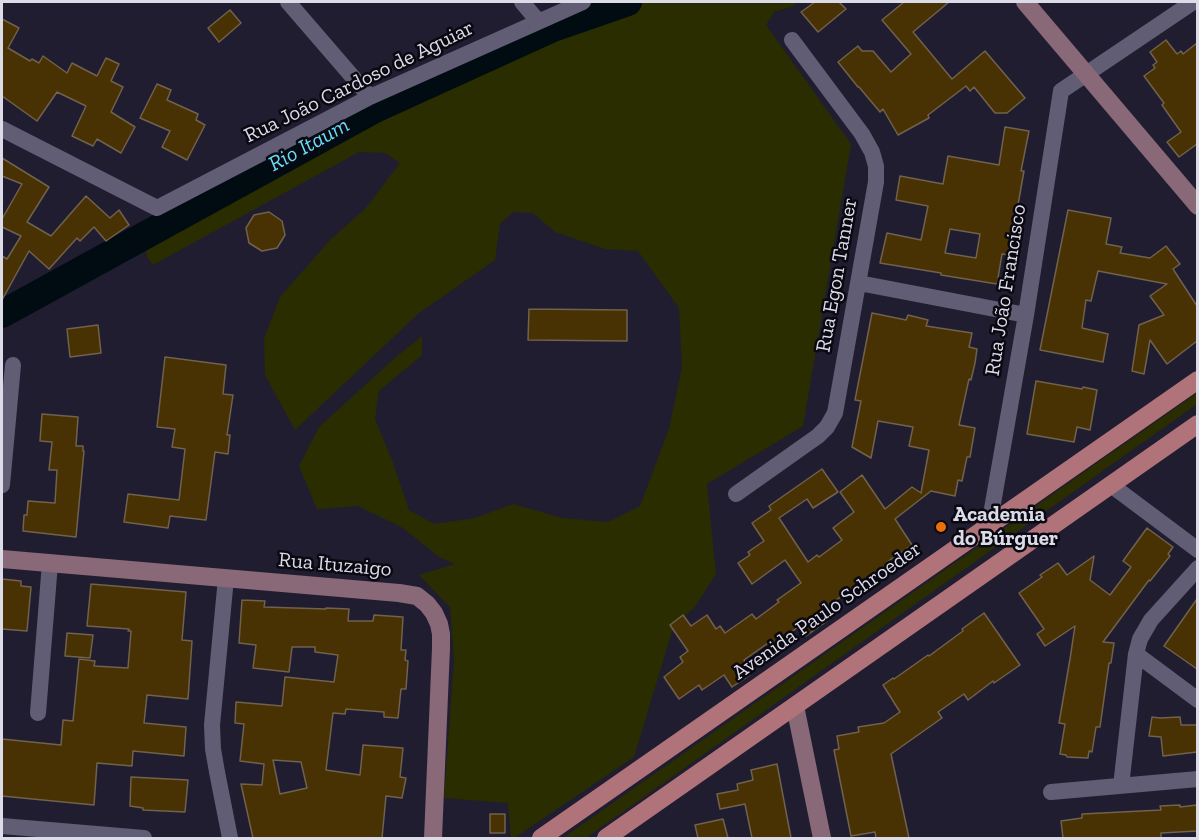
<!DOCTYPE html>
<meta charset="utf-8">
<style>
body{margin:0}
#map{position:relative;width:1199px;height:840px;overflow:hidden;background:#211d31;font-family:"Zilla Slab",serif}
canvas{display:block}
.frame{position:absolute;inset:0;border:3px solid #dcdbe8;pointer-events:none}
</style>
<div id="map">
<canvas width="1199" height="840"></canvas>
<div class="frame"></div>
</div>
<script>
const context = document.querySelector('canvas').getContext('2d');
context.lineJoin = 'round';
function fill(path, color) { context.fillStyle = color; context.fill(path, 'evenodd'); }
const toPath = rows => new Path2D(rows.map(r => 'M' + r).join(''));
function strokePath(path, color, width, dash) { context.strokeStyle = color; context.lineWidth = width; context.lineCap = dash ? 'butt' : 'round'; context.setLineDash(dash || []); context.stroke(path); }
function drawText(font, color, halo, rows, align = 'center') {
  context.font = font + ' "Zilla Slab",serif'; context.lineWidth = 5; context.setLineDash([]); context.textBaseline = 'middle'; context.strokeStyle = halo; context.fillStyle = color; for (const [text, x, y, turn = 0] of rows) {
    context.save(); context.translate(x, y); context.rotate((+turn || 0) * Math.PI / 180); context.textAlign = isNaN(turn) ? turn : align; if (halo) context.strokeText(text, 0, 0); context.fillText(text, 0, 0); context.restore();
  }
}
fill(toPath([
 [642,2,798,2,793,6,774,12,766,25,851,144,803,426,707,484,716,574,694,608,673,628,634,757,514,838,511,838,508,803,444,798,454,660,450,607,419,575,455,564,439,557,403,528,358,506,317,509,299,466,319,427,396,357,422,336,422,355,379,391,375,419,392,460,409,510,434,524,475,518,513,504,562,518,608,522,640,506,669,429,682,367,679,308,638,251,605,249,555,232,533,213,513,212,500,224,495,260,419,313,295,430,265,375,264,339,280,297,331,239,366,208,400,163,385,153,359,152,153,265,147,257,145,244,293,160,377,115,529,46],
 [1197,393,1197,404,586,838,563,838]
]), '#2a2d00');
strokePath(toPath([
 [2,314,375,109,553,28,628,2]
]), '#000c12', 28);
const building = toPath([
 [815,2,839,2,846,9,818,32,801,12,815,2],
 [904,2,949,2,913,32,952,79,985,51,1025,98,1007,113,995,113,974,87,970,91,966,86,928,115,929,118,898,135,883,109,880,112,859,87,858,87,838,62,858,46,862,51,873,51,891,72,911,54,882,20,904,2],
 [230,10,241,23,219,42,208,28,230,10],
 [2,19,19,28,8,48,30,61,32,59,39,63,43,56,67,73,72,63,97,76,106,58,119,64,111,81,123,87,111,112,135,127,121,153,97,139,93,146,72,136,86,106,57,92,37,121,2,96,2,19],
 [1166,40,1177,54,1181,51,1183,54,1197,43,1197,144,1179,157,1167,142,1181,132,1162,105,1164,103,1144,76,1155,68,1153,65,1157,62,1150,52,1166,40],
 [157,84,171,90,167,100,198,114,196,120,205,125,187,160,162,147,170,131,140,118,157,84],
 [1005,127,1029,131,1021,171,1024,171,1009,255,1002,254,997,284,941,275,941,273,880,263,887,233,921,240,928,206,896,200,900,176,943,184,948,156,999,165,1005,127],
 [950,229,980,234,976,258,945,253,950,229],
 [2,158,49,187,27,222,51,236,86,196,110,218,119,210,129,225,106,241,94,227,80,241,77,238,49,269,29,251,2,300,2,256,7,259,21,236,2,227,2,219,22,184,2,176,2,158],
 [1068,210,1111,218,1106,244,1122,247,1120,253,1150,258,1166,246,1180,264,1173,269,1197,306,1197,341,1167,364,1150,340,1144,374,1132,371,1139,325,1164,315,1150,296,1167,284,1098,271,1091,301,1086,300,1082,328,1108,334,1103,362,1040,350,1068,210],
 [269,212,282,221,285,235,277,248,262,251,249,243,246,228,254,215,269,212],
 [529,309,627,310,627,341,528,340,529,309],
 [872,313,906,320,908,315,928,320,926,326,972,333,969,347,977,349,975,363,971,380,969,379,959,425,975,428,970,457,967,457,962,481,958,480,955,496,931,491,895,519,912,545,887,562,889,564,820,611,827,621,806,636,801,629,799,630,797,628,773,644,771,641,744,660,746,664,744,666,750,675,732,687,724,675,702,690,699,685,679,699,664,677,683,662,680,657,688,651,670,625,683,615,691,626,707,615,716,629,720,626,725,633,752,614,756,619,779,602,777,600,801,583,785,560,752,584,738,563,750,555,748,552,764,541,752,523,771,510,769,506,822,469,838,492,813,508,807,499,779,518,808,562,817,555,819,557,842,540,833,528,854,512,840,492,862,475,885,509,912,487,921,493,929,450,909,446,913,427,878,421,871,458,852,447,861,401,855,400,872,313],
 [98,325,101,353,70,357,67,329,98,325],
 [165,357,226,365,223,394,233,395,227,435,230,435,228,454,215,452,206,520,170,516,168,528,124,522,128,494,179,500,185,449,172,447,175,429,157,427,165,357],
 [1036,381,1082,389,1083,387,1097,390,1090,430,1077,427,1074,442,1027,434,1036,381],
 [42,414,78,417,76,446,83,446,83,451,84,451,76,537,23,531,24,515,27,515,28,501,55,503,57,470,49,470,52,442,40,441,42,414],
 [1147,528,1173,547,1168,554,1170,556,1150,581,1149,580,1103,642,1114,643,1111,663,1109,663,1100,727,1096,727,1092,752,1089,751,1088,758,1067,757,1066,755,1060,754,1065,724,1059,723,1070,659,1075,626,1045,646,1037,634,1044,629,1019,593,1042,577,1040,575,1058,563,1067,575,1094,556,1090,580,1110,595,1131,567,1123,561,1147,528],
 [2,579,21,581,21,586,31,587,27,631,2,629,2,579],
 [91,584,186,592,182,640,192,641,188,699,147,695,144,723,186,727,184,756,133,751,132,766,97,763,94,805,2,796,2,739,61,745,63,720,73,721,79,659,95,661,94,666,128,668,131,631,128,631,129,629,87,626,91,584],
 [1197,599,1197,669,1164,646,1197,599],
 [242,600,265,601,264,607,326,609,326,608,349,609,348,621,373,621,374,615,403,617,401,650,406,650,405,660,408,661,406,689,401,689,398,718,384,717,384,712,346,709,345,714,333,713,326,770,360,775,363,745,403,748,400,777,406,778,402,798,386,796,382,838,253,838,241,784,262,785,264,764,240,761,244,724,235,723,236,702,282,706,285,677,334,682,338,655,315,652,315,647,292,647,289,672,253,668,256,645,239,643,242,600],
 [273,760,301,762,307,788,280,794,273,760],
 [984,613,1020,665,994,683,993,681,968,700,964,694,938,712,942,718,891,754,909,838,876,838,875,832,851,836,834,750,839,749,837,736,859,732,858,727,884,723,900,712,883,685,893,678,894,679,928,655,929,656,963,631,962,629,984,613],
 [67,633,93,635,90,658,65,656,67,633],
 [1152,717,1160,718,1180,717,1181,725,1197,725,1197,752,1163,756,1161,737,1149,736,1152,717],
 [777,764,791,838,752,838,745,804,720,809,717,794,738,790,737,784,753,780,751,770,777,764],
 [131,777,188,780,185,812,143,810,143,808,130,806,131,777],
 [1180,805,1180,807,1197,805,1197,831,1161,833,1161,838,1063,838,1061,821,1082,818,1082,814,1161,810,1160,806,1180,805],
 [490,814,505,814,505,833,490,833,490,814],
 [723,819,728,838,698,838,695,825,723,819]
]);
fill(building, '#483102');
strokePath(building, '#70624c', 1.5);
strokePath(toPath([
 [288,2,370,97],
 [522,2,538,21],
 [2,129,157,208,370,97,583,2],
 [859,283,1026,315],
 [2,485,13,365],
 [1111,485,1198,550],
 [736,494,818,436,827,427,835,413,876,182,876,166,872,152,862,134,792,40],
 [989,526,1026,315,1061,91,1193,2],
 [226,578,212,725,213,749,217,772,230,838],
 [1136,654,1198,700],
 [38,713,50,563],
 [1121,786,1136,654,1140,639,1151,620,1198,568],
 [1051,792,1198,779],
 [2,826,144,838]
]), '#615d75', 16);
strokePath(toPath([
 [1025,2,1198,206],
 [2,559,399,593,417,596,427,604,434,613,439,624,441,634,441,648,433,838],
 [795,706,822,838]
]), '#896877', 18);
strokePath(toPath([
 [541,838,1198,380],
 [606,838,1198,424]
]), '#b1737a', 18);
for (const [x, y, r, color] of [
 [941,527,6,"#e8710a"]
]) { const dot = new Path2D(); dot.arc(x, y, r, 0, 2 * Math.PI); context.fillStyle = color; context.fill(dot); strokePath(dot, '#0a0911', 2); }
drawText('21px', '#dcdbe8', '#0a0911', [
 ["Rua João Cardoso de Aguiar",359,82,-26],
 ["Rua Egon Tanner",837,275,-80],
 ["Rua João Francisco",1006,290,-81],
 ["Rua Ituzaigo",335,565,5],
 ["Avenida Paulo Schroeder",827,611,-35]
]);
drawText('bold 21px', '#dcdbe8', '#0a0911', [
 ["Academia",953,515],
 ["do Búrguer",953,539]
], 'left');
drawText('italic 22px', '#66dffb', '#0a0911', [
 ["Rio Itaum",309,145,-29]
]);
</script>
